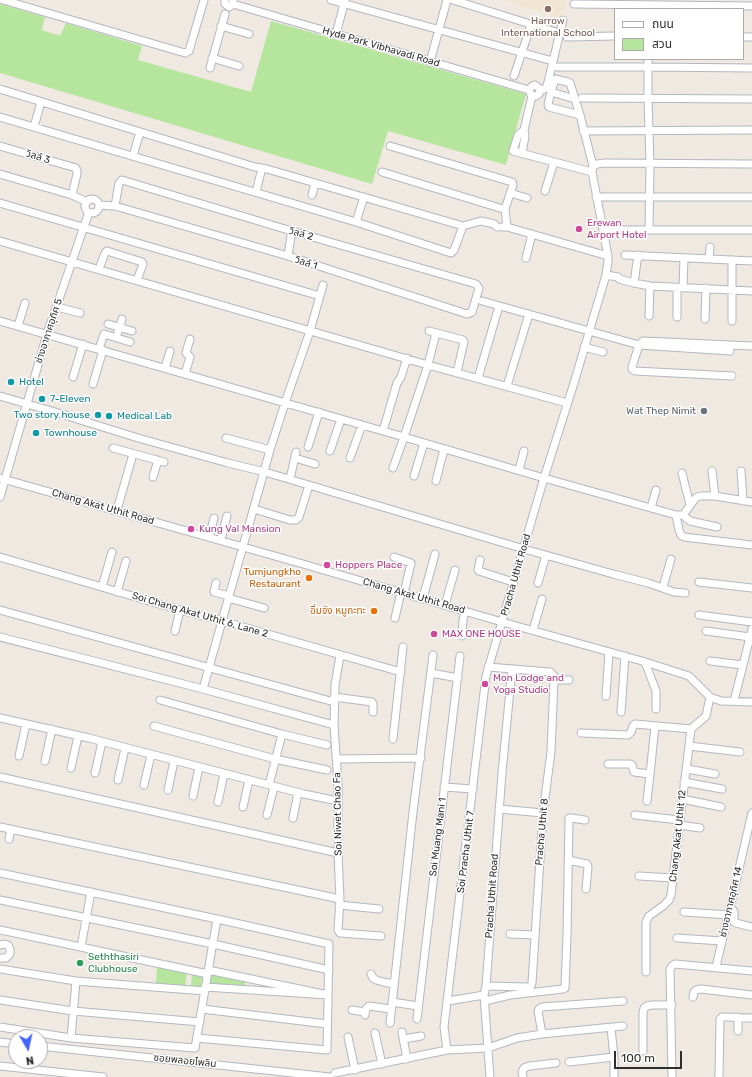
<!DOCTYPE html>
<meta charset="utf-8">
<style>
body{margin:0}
#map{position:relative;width:752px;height:1077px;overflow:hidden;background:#efe9e1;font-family:Rubik,"Noto Sans Thai",sans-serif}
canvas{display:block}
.legend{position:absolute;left:614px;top:8px;width:130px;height:52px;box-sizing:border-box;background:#fff;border:1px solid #ababab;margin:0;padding:5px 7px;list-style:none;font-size:12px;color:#2e2e2e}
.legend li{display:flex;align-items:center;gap:8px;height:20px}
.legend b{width:20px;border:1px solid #ababab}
.north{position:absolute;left:8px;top:1029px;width:40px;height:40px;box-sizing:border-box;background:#fff;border:1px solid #ababab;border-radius:50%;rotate:171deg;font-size:11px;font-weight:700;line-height:16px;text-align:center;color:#2e2e2e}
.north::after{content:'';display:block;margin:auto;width:14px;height:18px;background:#4264fb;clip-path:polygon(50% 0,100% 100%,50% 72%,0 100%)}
.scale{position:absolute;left:614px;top:1051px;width:68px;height:18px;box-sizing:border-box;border:2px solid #2e2e2e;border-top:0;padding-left:5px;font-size:12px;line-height:14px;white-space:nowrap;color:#2e2e2e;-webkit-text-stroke:3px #fff;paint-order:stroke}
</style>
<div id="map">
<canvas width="752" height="1077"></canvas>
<ul class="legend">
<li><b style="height:5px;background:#fff"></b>ถนน</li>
<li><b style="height:11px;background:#b6e59e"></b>สวน</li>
</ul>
<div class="north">N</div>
<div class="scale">100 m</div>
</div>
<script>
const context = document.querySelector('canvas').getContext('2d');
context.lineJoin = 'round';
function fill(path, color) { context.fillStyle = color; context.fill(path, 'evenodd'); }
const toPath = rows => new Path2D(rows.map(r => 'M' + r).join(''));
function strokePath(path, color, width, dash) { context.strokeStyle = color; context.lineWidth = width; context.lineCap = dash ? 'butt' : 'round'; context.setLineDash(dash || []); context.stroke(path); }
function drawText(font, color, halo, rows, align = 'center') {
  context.font = font + ' Rubik,"Noto Sans Thai",sans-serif'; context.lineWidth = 3; context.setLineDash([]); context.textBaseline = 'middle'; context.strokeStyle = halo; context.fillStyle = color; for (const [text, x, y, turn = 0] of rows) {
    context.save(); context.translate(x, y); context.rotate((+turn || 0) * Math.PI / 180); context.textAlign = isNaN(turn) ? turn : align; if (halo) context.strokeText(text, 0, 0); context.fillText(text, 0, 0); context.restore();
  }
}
fill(toPath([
 [503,0,567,0,560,19]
]), '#f0e6d1');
fill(toPath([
 [0,4,45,17,42,30,60,36,66,23,142,46,138,60,251,92,271,21,526,94,506,165,388,131,372,184,0,73],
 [157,967,187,973,185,986,156,983],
 [211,973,245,981,245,986,209,984],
 [192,974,202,976,201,987,191,986]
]), '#b6e59e');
const minor = toPath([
 [3,0,185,53,189,51,204,0],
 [225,0,225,4,229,7,232,5,233,1],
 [331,0,549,60],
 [453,0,559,33],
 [233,4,529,90],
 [574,4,752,6],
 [221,26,249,34],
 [336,34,345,0],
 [567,37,615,36],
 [743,37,752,37],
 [212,58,239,66],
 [648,59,648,98,650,163,649,230],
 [430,62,447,0],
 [557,67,648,67,752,68],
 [210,68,225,14],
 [514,76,531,25],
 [0,89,255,167,267,169,463,226,481,221,494,224,497,227],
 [540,91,539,88,535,85,532,86,529,90,531,95,536,96,539,94,540,91,546,88,547,86,563,20],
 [551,92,575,99],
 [582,98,752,99],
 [0,117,356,222,451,253,454,250,463,226],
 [34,127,41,102],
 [524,130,518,135,513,151,592,172],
 [583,131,752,130],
 [0,146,76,168,77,171,77,174,72,195],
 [390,146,512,182,513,185,505,209,507,227],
 [522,153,525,136,524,130,532,96],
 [133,156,140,132],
 [593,166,597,164,605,163,752,164],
 [382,172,503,209,505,209],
 [0,174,72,195,87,202],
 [545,191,554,162],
 [256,192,262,168],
 [510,193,527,198],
 [312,195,315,183],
 [596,197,752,197],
 '85 206a7 7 0 1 1 14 0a7 7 0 1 1-14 0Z',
 [0,203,320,296],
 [99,205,115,206,288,256,467,314,472,312,479,288,476,284,295,232,122,180,119,183,115,206],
 [356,222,364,197],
 [502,227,507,227,608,256],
 [603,230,752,230],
 [0,241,428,365,567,403],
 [625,255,752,261],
 [288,256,291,236,295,232],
 [526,258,532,234],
 [709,259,710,247],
 [99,269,105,253,107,251,142,262,143,264,137,280],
 [606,275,618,277,619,279,634,283,650,286,752,291],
 [634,283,638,255],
 [683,288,684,258],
 [482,301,639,345,730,351],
 [57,307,80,313],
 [649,316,650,286],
 [677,317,677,288],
 [705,319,706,288],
 [0,321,404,437,544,478,676,515,683,515,690,521,717,527],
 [732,321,732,260],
 [108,324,132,331],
 [18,326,25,303],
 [429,331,463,340,464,342,457,372],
 [118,332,122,319],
 [584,347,603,352],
 [99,349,104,334,130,342],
 [165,368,170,351],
 [185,374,190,357,186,353,190,339],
 [732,376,635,371,632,369,632,367,639,345,643,341,752,346],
 [73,377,83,344],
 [478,378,499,306],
 [93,384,103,350],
 [507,386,529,314],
 [0,396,62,414,77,419,138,438,228,463,265,472,524,549,613,574,648,583,674,592,685,593],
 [383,431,397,383,401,377,407,358],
 [226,438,270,450],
 [308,447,319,412],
 [113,448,164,462],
 [330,451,341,419],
 [295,458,315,464],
 [350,458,362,425],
 [393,468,404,437,428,365,436,333],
 [519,470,524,451],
 [712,471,715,496],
 [741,471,743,501],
 [682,473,690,505],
 [414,476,424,443],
 [153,477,158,460],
 [0,478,303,564,502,622,642,661,689,676,710,697,721,701,752,702],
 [290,479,296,452],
 [436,481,444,449],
 [0,497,47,334,89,212],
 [651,508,656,490],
 [254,509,290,520,296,520,299,517,309,485],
 [117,510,133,454],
 [676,515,679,530,681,535,684,537,752,545],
 [683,515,695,499,697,497,701,496,715,496,752,502],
 [209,537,214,518],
 [221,540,227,516],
 [0,557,180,610,222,621,401,672],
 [394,557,411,563,404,593],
 [480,560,478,570,479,571,513,582],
 [699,582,752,588],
 [216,583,214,591,214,592,229,596],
 [538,583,546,555],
 [102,587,112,552],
 [663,587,671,559],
 [117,592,126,561],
 [228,598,264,608],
 [423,598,435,554],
 [445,605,455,570],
 [0,610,334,702],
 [699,615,752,622],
 [395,618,401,592],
 [533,630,542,599],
 [175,631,180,610],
 [706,631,750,637],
 [462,636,463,620,465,611],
 [0,637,203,689,334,725],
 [340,655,335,685,334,725,338,784,338,853,340,899,338,930,340,933,381,936],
 [710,661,743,665],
 [645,662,656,691,656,709],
 [431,673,458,678],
 [554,680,569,680],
 [203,689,270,450,285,403,310,331,323,285],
 [606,696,609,652],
 [334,697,372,702,373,704,373,712],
 [160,700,282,734,327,745],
 [734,701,752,629],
 [621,712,625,656],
 [0,718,89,738,304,794,338,801],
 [154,726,275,759,327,770],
 [581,733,628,735,631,732,633,726,635,724,691,729],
 [393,739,403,647],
 [689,746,740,752],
 [19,756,26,724],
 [337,759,421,758],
 [45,761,52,729],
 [608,764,630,764,632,765,634,772,650,774,655,726],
 [71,768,78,736],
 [687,769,715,774],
 [95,773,102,742],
 [0,777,338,853],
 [118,780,125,748],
 [684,782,722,789],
 [144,785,151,755],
 [269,785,282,734],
 [444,787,473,789],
 [168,790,174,761],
 [193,796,199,767],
 [682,799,721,807],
 [647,801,650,774],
 [218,802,224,774],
 [243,807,249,780],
 [499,809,543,813],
 [267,815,274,787],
 [635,815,679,820],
 [293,818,298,793],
 [679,825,700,828],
 [0,827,340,899],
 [9,839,11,829],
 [568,860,587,864,588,867,586,889],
 [0,873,217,919,329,944,327,1050,197,1038],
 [639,876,673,878],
 [0,900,213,944,329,970],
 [339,905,379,909],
 [730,909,733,910,734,912,734,922,736,923,752,927],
 [684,912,729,915],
 [0,930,208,974],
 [510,934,535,935],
 [677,938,722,941],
 [0,945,3,944,8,945,10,949,10,954,6,958,0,958],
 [81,947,91,892],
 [716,967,752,813],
 [0,969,76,981,205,991],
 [646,972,646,922,649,916,663,906,669,900,671,895,691,729,706,716,710,697],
 [371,974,373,978,376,980,383,982,394,984],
 [486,986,528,987,531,986,532,983,543,813,551,752,554,680,554,676,550,672,488,667],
 [205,987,328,995,208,970],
 [693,997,694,992,696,990,701,989,752,995],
 [0,1000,73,1011,200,1022],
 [448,1001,484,995],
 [485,1001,510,995,563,989,565,988,567,936,569,820,569,818,571,818,585,820],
 [392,1002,418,1006],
 [202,1009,327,1024],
 [352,1010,365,1012],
 [365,1015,366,1009,369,1006,391,1009],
 [417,1019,460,656],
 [390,1023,413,812,433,655],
 [0,1027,71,1038,195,1048,217,919],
 [611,1028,614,1057,614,1077],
 [738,1031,738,1017],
 [402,1032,407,1059],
 [375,1033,382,1064],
 [542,1034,538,1011,539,1009,542,1007,623,1001],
 [348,1037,355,1070],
 [71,1038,76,981],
 [404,1039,421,1036],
 [0,1042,16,1044],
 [40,1046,330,1077],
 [447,1050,444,1027,486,676,544,478,574,383,606,275,608,261,608,256,592,172,593,166,580,115,571,86,570,83,568,82,555,79,551,92,548,104,549,107,580,115],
 [643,1051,643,1013,644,1008,647,1006,652,1005,672,1005],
 [569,1062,614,1057],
 [0,1066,103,1077],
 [335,1073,447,1050,488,1048,517,1038,542,1034,623,1026],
 [490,1077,484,995,486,986,502,773,512,669],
 [523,1077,522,1072,524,1068,529,1066,556,1063],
 [672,1077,670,969,672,966,675,964,752,971],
 [719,1077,720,1019,722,1017,726,1017,752,1018]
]);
strokePath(minor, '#b4b7c1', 9);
strokePath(minor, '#fff', 7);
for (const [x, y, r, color] of [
 [548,9,4,"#8d6e63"],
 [579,229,4,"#d1479c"],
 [11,382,4,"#0f9aa8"],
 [42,399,4,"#0f9aa8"],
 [704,411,4,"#6b7280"],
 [98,415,4,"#0f9aa8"],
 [109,416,4,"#0f9aa8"],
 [36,433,4,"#0f9aa8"],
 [191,529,4,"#d1479c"],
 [327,565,4,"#d1479c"],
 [309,578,4,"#e8710a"],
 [374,611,4,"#e8710a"],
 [434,634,4,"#d1479c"],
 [485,684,4,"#d1479c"],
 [80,963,4,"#2e9e5b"]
]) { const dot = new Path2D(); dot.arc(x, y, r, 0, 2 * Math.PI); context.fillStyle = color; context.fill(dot); strokePath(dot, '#fff', 1.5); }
drawText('10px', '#785e54', '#fff', [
 ["Harrow",548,21],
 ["International School",548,33]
]);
drawText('10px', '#2e2e2e', '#fff', [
 ["Hyde Park Vibhavadi Road",381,47,16],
 ["วิลล์ 3",38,157,17],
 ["วิลล์ 2",301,234,16],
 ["วิลล์ 1",306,263,18],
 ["ช่างอากาศอุทิศ 5",49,331,-72],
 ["Chang Akat Uthit Road",103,507,16],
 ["Pracha Uthit Road",516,575,-74],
 ["Chang Akat Uthit Road",414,596,16],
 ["Soi Chang Akat Uthit 6, Lane 2",200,615,16],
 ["Soi Niwet Chao Fa",338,814,-91],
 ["Pracha Uthit 8",542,832,-85],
 ["Chang Akat Uthit 12",678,836,-84],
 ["Soi Muang Mani 1",438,837,-83],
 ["Soi Pracha Uthit 7",466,852,-83],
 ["Pracha Uthit Road",492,896,-86],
 ["ช่างอากาศอุทิศ 14",731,902,-77],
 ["ซอยพลอยไพลิน",185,1061,6]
]);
drawText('10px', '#b23c85', '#fff', [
 ["Erewan",587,223],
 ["Airport Hotel",587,235],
 ["Kung Val Mansion",199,529],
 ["Hoppers Place",335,565],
 ["MAX ONE HOUSE",442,634],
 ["Mon Lodge and",493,678],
 ["Yoga Studio",493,690]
], 'left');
drawText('10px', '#0d838f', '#fff', [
 ["Hotel",19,382],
 ["7-Eleven",50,399],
 ["Two story house",90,415,"right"],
 ["Medical Lab",117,416],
 ["Townhouse",44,433]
], 'left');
drawText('10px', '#5b616d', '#fff', [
 ["Wat Thep Nimit",696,411]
], 'right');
drawText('10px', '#c56008', '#fff', [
 ["Tumjungkho",301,572],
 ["Restaurant",301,584],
 ["อิ่มจัง หมูกะทะ",366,611]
], 'right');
drawText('10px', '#27864d', '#fff', [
 ["Seththasiri",88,957],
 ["Clubhouse",88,969]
], 'left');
</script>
